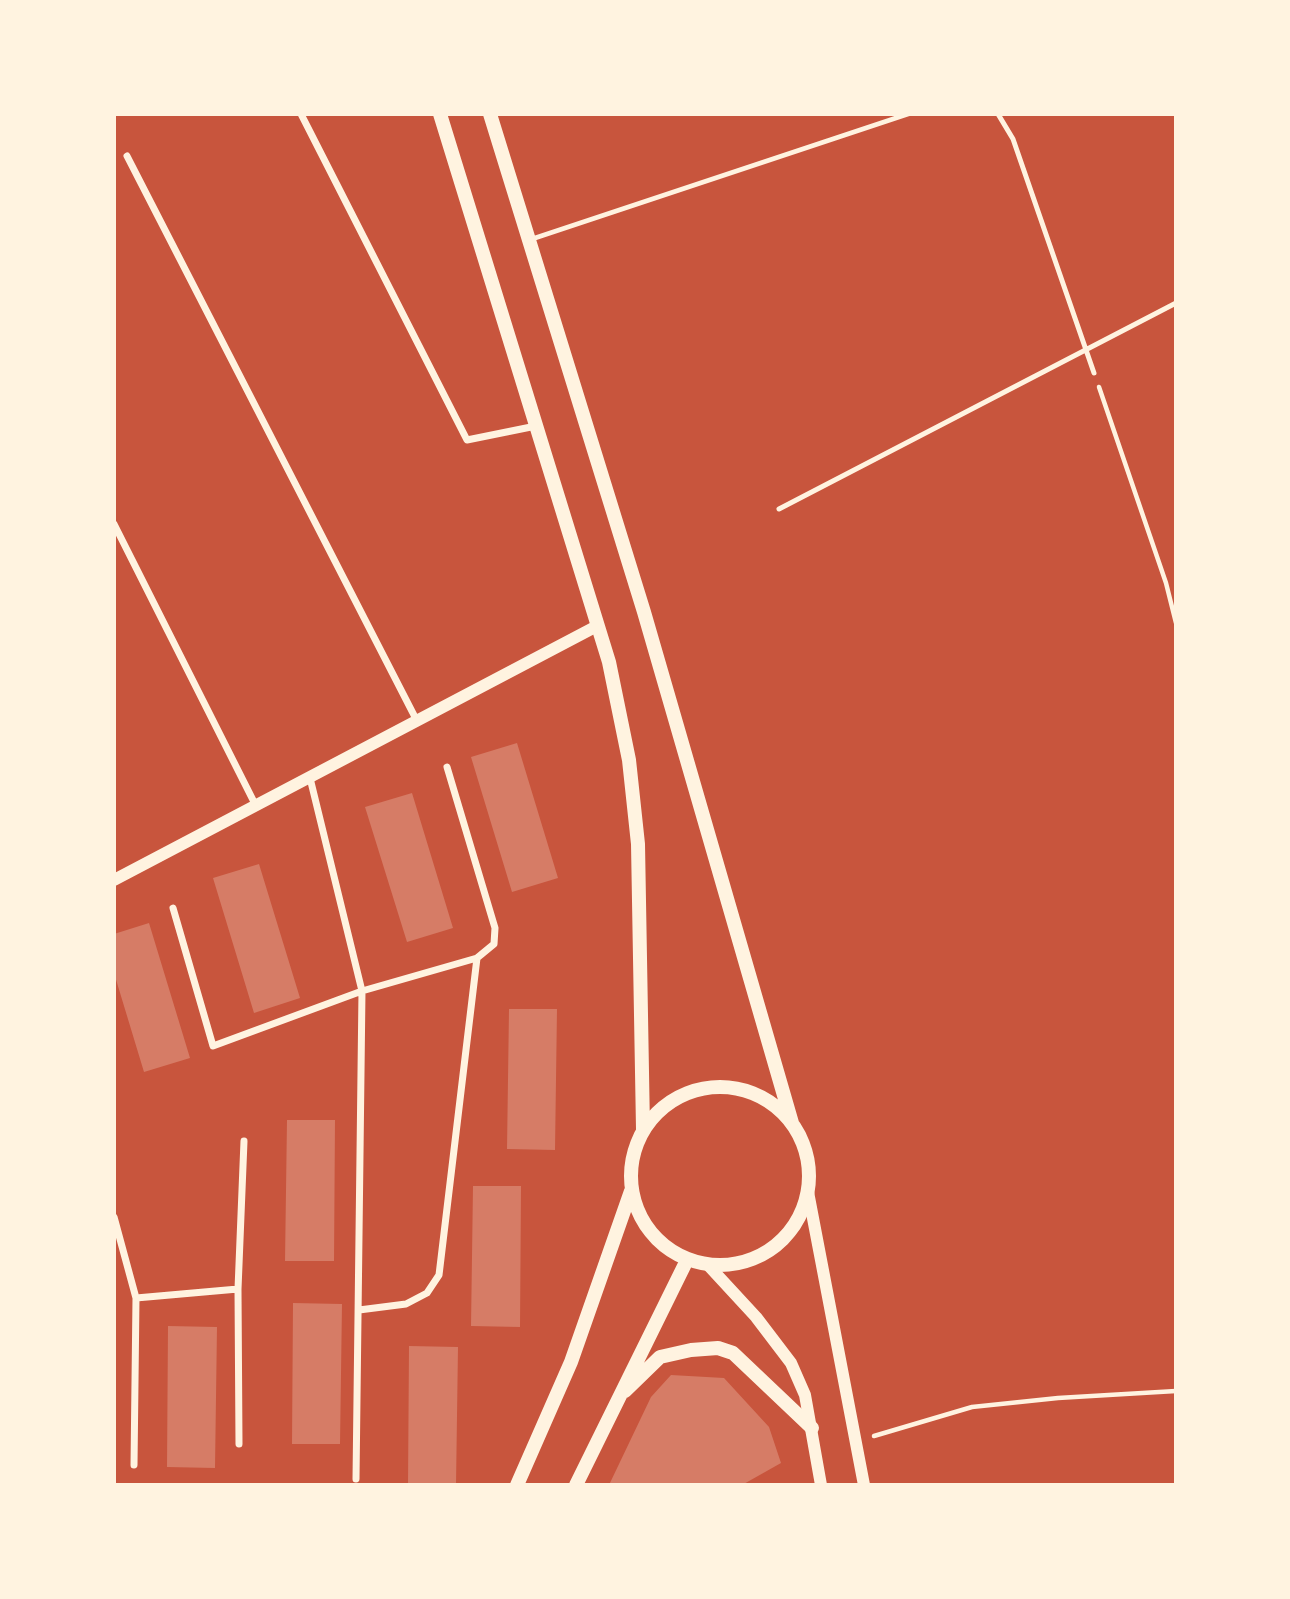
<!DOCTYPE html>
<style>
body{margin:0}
#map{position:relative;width:1290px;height:1599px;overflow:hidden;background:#c8553d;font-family:Arial,sans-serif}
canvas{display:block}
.frame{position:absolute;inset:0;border:116px solid #fff3e0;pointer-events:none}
</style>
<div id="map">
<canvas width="1290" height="1599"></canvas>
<div class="frame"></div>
</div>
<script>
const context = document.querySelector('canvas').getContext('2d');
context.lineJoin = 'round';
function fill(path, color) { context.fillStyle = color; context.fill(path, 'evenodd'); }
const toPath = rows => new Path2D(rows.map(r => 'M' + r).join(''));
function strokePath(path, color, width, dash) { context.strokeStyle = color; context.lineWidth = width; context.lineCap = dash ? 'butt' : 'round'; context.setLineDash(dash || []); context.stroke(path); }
fill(toPath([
 [517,743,558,878,512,892,471,757],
 [412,793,453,928,407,942,365,807],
 [259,864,300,998,254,1013,213,878],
 [149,923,190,1058,144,1072,114,973,114,934],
 [509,1009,557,1009,555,1150,507,1149],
 [287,1120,335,1120,334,1261,285,1261],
 [473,1186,521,1186,520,1327,471,1326],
 [293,1303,342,1304,340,1444,292,1444],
 [168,1326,217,1327,215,1468,167,1467],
 [409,1346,458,1347,456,1485,408,1485],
 [671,1375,724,1378,769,1427,781,1463,742,1485,609,1485,651,1397]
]), '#d67c66');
strokePath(toPath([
 [1099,387,1166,583,1176,623],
 [874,1436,972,1407,1058,1398,1176,1391]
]), '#fff3e0', 4.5);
strokePath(toPath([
 [998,114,1013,139,1094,373],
 [529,240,908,114],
 [779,509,1176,303]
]), '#fff3e0', 5);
strokePath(toPath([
 [301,114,467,440,536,426],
 [127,156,417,721],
 [114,524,256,806],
 [310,778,362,991,356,1479],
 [173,908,213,1046,362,991,477,958,494,944,495,928,447,767],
 [114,1217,136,1298,134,1465],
 [136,1298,238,1289],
 [359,1310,406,1304,427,1293,439,1275,477,958],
 [239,1444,238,1289,244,1141]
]), '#fff3e0', 7);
strokePath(toPath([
 [114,880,597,626],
 [808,1192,864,1485],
 [708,1265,756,1317,791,1363,805,1395,821,1485]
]), '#fff3e0', 12);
strokePath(toPath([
 [440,114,609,662,629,760,638,844,643,1129],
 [490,114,644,612,792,1123],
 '631 1176a89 89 0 1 1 178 0a89 89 0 1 1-178 0Z',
 [625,1391,660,1357,691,1350,718,1348,733,1353,812,1428],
 [517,1485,571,1362,631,1191],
 [576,1485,687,1260]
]), '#fff3e0', 14);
</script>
